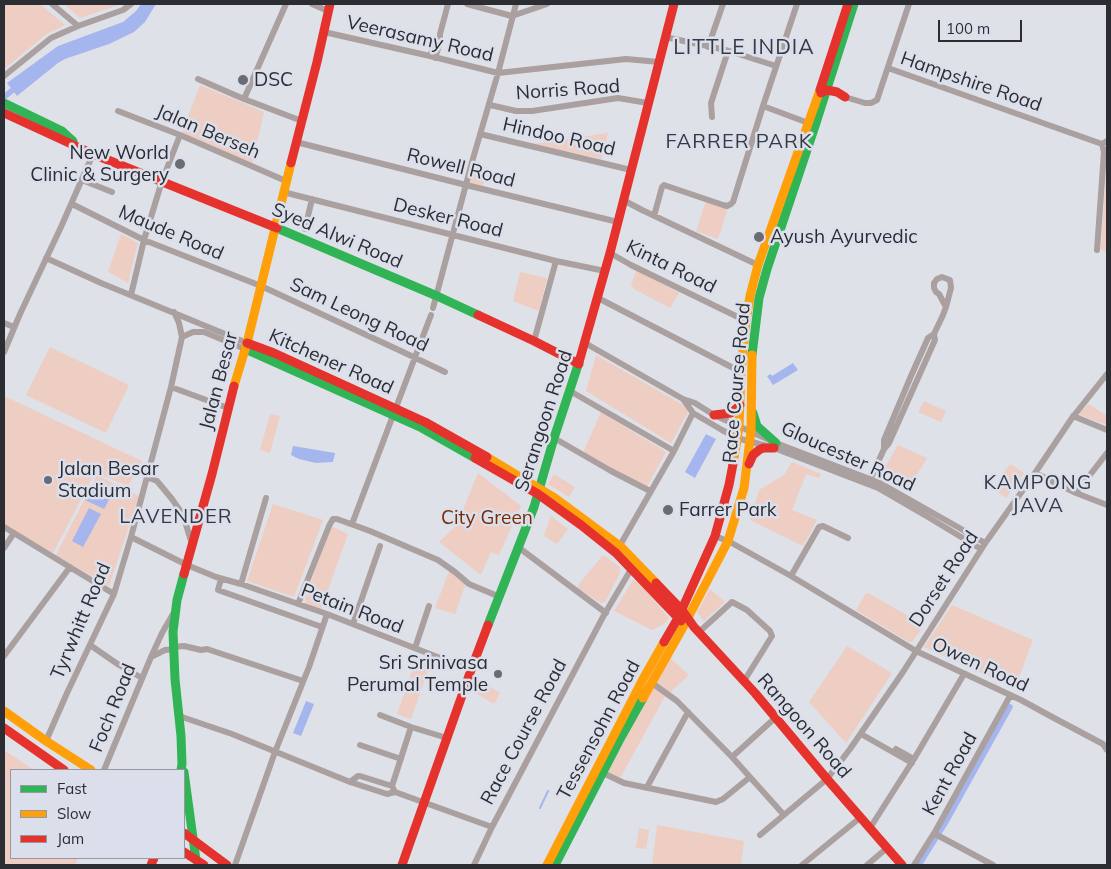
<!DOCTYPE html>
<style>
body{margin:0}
#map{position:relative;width:1111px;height:869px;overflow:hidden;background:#dee1e8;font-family:Mulish,sans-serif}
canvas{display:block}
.frame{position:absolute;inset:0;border:5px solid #2c2d32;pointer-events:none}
.legend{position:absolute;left:10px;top:769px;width:175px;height:90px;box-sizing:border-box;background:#dbdfeb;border:1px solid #9598a1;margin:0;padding:6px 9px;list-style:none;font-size:15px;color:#2c2d32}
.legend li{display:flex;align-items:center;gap:10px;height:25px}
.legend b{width:25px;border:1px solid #9598a1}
.scale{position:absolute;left:938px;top:20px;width:84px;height:22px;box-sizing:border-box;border:2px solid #2c2d32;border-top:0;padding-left:6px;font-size:15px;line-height:18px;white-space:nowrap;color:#2c2d32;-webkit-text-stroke:4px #dbdfeb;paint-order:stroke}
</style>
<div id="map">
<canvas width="1111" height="869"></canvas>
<div class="frame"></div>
<ul class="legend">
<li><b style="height:6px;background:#30b455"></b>Fast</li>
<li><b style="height:6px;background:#ff9f0a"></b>Slow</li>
<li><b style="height:6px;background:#e5322d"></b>Jam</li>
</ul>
<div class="scale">100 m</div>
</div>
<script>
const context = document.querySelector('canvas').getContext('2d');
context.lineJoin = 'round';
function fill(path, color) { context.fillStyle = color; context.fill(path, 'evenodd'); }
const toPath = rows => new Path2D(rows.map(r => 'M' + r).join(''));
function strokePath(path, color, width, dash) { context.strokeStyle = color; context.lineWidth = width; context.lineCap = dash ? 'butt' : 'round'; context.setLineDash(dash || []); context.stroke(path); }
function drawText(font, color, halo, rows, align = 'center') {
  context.font = font + ' Mulish,sans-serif'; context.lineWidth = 5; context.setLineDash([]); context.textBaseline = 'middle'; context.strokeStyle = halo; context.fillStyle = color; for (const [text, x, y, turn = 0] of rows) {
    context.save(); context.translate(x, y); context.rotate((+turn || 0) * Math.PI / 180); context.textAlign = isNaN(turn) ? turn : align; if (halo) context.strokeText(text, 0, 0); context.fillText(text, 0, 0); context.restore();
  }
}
fill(toPath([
 [4,4,40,4,65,25,47,34,4,69],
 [64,4,121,4,80,18],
 [200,85,264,112,252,165,181,135],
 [608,133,602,159,534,144],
 [1107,154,1107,253,1101,249],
 [472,164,488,168,483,186,468,183],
 [706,201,728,208,718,239,696,231],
 [121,234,138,243,128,283,108,272],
 [637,270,679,293,670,308,634,289,631,284],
 [520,272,547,278,539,311,513,301],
 [50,347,129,385,106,433,26,395],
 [596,355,690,409,671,443,586,391],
 [4,396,142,461,128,486,95,473,53,553,4,525],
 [924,401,946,411,941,422,918,412],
 [1089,404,1107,416,1107,425,1080,415,1080,413],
 [601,412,666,452,646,488,583,453],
 [270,414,280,416,270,453,260,450],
 [898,445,927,458,908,489,889,479,886,470,886,465],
 [792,462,821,474,819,478,806,474,792,510,817,520,803,546,750,520,759,490,784,475],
 [1010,464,1024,473,1006,498,993,488],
 [478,473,521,506,499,555,491,552,481,575,439,542,457,525],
 [554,474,575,487,569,497,548,484],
 [97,475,139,496,109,586,56,555],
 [273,504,323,520,294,597,247,581],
 [551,516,568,529,557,544,544,536],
 [334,527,348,534,321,609,306,603,305,598,330,529],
 [603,555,620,567,620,573,605,602,601,603,579,589,578,585],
 [450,569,466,583,455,614,435,608],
 [633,580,641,585,669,618,664,624,652,630,614,611],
 [710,589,725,602,704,621,697,612],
 [866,593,868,593,924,625,913,641,909,642,856,610],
 [952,605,1033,640,1015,688,924,647],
 [847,646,892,673,846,743,809,702],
 [667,655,689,675,664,698,619,780,603,773],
 [416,660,430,665,411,719,397,714],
 [481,681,500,693,494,704,474,692],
 [4,750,34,770,11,770,11,858,78,858,75,865,4,865],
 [657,825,744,841,741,865,652,865],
 [639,828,649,830,646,849,636,848]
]), '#eecdc3');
fill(toPath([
 [141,4,156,4,145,22,134,32,109,44,65,59,58,63,17,96,7,83,58,46,123,22,136,11],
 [793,363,798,370,773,385,767,376,771,374,772,376],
 [706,434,716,439,695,478,685,472],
 [293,446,335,453,333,462,316,463,299,459,291,455],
 [92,486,111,496,104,509,85,500],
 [89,508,101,514,83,547,72,541],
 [306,701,314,704,301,736,293,733]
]), '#a5b5ee');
strokePath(toPath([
 [540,808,548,791]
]), '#a5b5ee', 2);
strokePath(toPath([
 [4,97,19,85],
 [919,865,947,820,1010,707]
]), '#a5b5ee', 5.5);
strokePath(toPath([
 [52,4,78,26],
 [312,4,328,11],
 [467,4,512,16],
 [512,16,547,4],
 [324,32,430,56,498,73,626,59,659,62],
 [665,37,726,50,776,66],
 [708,47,723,4],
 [430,56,436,41,440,38],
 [435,58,440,42,440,34,448,4],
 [888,68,1102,144,1107,141],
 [4,76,51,38,78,26,123,10,131,4],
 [198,79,244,99,302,121],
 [845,97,865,103,871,103,877,100,909,4],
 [244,99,286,4],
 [490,105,516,111,532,111,618,98,648,103],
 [763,106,811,124],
 [118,111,180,135,286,181],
 [712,117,711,103,728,51],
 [480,134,631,170],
 [296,142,466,185,618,222],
 [82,180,112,192],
 [283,192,556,261,605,271],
 [623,200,642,210,758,265],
 [72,204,144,240,261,286,403,352,445,372],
 [654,216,662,187,664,185,723,205,727,206,731,204,733,202,763,106,797,4],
 [305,229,312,199],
 [1097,250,1104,152,1102,144],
 [610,253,631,265,746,321],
 [46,258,101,283,247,343],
 [131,295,144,240,162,181,180,135],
 [598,298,741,372],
 [433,308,472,162,498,73,516,4],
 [4,323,14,327],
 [182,337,193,332,204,332,245,349],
 [534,341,556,261],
 [585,343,683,399,695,403,714,415,776,443,880,483,956,526,985,543],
 [4,352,20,314,61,227,93,154],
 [171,387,228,408],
 [570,391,674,451],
 [683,399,693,413,722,430,737,438,774,448,878,488,928,517,981,549],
 [1073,416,1107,430],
 [554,438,611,471,650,491],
 [884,449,884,440,911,376,928,338,934,334],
 [1035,473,1076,493,1107,505],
 [147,477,157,481,172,499,181,512,184,518,192,544],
 [869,482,884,449,889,443,935,340,934,334,943,315,946,307,951,288,950,280,942,277,937,279,934,283,934,288,936,292,939,294,946,307],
 [1076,493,1107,453],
 [352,524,431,315],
 [4,527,114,594],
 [715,536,730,542,791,576,916,651,1021,700,1054,718,1103,744,1107,750],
 [131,537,187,565,216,577,241,584,327,614,471,670],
 [518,547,606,613],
 [619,547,674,451,693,413],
 [4,548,14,533],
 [791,576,819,527,823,526,825,527,848,538],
 [221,579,218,590,322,627],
 [241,584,266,498],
 [298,604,329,526,333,519,337,519,370,531,438,560,455,572,469,584,500,597],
 [353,624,380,546],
 [699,632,732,602,747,610,770,631,772,636,744,681],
 [90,645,119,665,142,678],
 [173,647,184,646,201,650,207,649,303,681],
 [415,648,429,606],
 [4,656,70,567],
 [151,657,165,650,174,649],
 [652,683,677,701,732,757,784,815],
 [380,715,411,727,447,738],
 [179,716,232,734,350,782,387,794,395,792,492,827],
 [861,734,912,763],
 [46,741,67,693,114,594,131,537,171,387,182,337,179,323,174,312],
 [360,745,401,759],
 [896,749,914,759],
 [732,757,775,718],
 [104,770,151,657,162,633,173,614],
 [603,773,624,783,716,802,723,799,750,777],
 [350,782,358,776,360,776,392,786],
 [647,787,688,712],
 [395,792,392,786,411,727],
 [870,828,914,759,964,674],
 [760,835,827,779,850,749,903,672,986,542,1035,473,1072,418,1107,374],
 [933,835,937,835,993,865],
 [235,865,275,752,309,667,327,614],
 [474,865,492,827,604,615,633,566],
 [802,865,861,817],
 [867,865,887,848],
 [914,865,936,830,1010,696]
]), '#aaa09f', 6);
strokePath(toPath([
 [4,103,62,131,73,141],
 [277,228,437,296,478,315],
 [245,349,422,428,475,458],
 [752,355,759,298,767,269,815,126,854,4],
 [753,413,757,426,776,443],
 [488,625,534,507,554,438,579,362],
 [181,770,182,764,181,736,175,679,173,632,177,600,184,574],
 [184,772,196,860],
 [555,865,620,739,643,698]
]), '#30b455', 9);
strokePath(toPath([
 [234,386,247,343,291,163],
 [487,457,555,498,620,546,656,583],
 [733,464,739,427,741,372,746,321,750,296,758,265,820,90],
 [643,698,682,629,728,541,744,488,751,431,752,355],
 [4,711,46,741,91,770],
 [547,865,643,679,664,642]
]), '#ff9f0a', 9);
strokePath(toPath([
 [820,90,848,4],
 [821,93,827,90,837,92,845,97],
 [4,113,93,154,277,228],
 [291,163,317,62,330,4],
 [478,315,534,341,579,364],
 [247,343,274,353,425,422,487,457],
 [579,362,610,253,674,4],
 [714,415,731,413,740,405],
 [475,458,538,494,581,525,616,553,681,621],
 [749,464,753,455,759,450,763,448,774,448],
 [184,574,212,474,234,386],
 [656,583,682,610,694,627,755,693,827,779,902,865],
 [664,642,678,618,715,536,729,485,733,464],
 [4,728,64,770],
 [184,833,227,865],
 [184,852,204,865],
 [151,865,154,858],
 [402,865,471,670,488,625]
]), '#e5322d', 9);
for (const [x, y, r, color] of [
 [243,80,6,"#6a6c72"],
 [180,164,6,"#6a6c72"],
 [759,237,6,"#6a6c72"],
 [48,480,5,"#6a6c72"],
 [668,510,6,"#6a6c72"],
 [498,674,5,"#6a6c72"]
]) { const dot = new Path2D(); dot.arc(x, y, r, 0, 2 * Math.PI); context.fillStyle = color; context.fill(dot); strokePath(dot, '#dbdfeb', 2); }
drawText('19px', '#2c2d32', '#dbdfeb', [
 ["Veerasamy Road",420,39,13],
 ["Hampshire Road",971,82,19],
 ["Norris Road",568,90,-4],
 ["Jalan Berseh",208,132,23],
 ["Hindoo Road",559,137,13],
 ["Rowell Road",461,168,14],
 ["Desker Road",448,218,14],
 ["Maude Road",171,233,23],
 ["Syed Alwi Road",337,236,23],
 ["Kinta Road",671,267,26],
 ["Sam Leong Road",359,315,25],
 ["Kitchener Road",331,362,24],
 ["Jalan Besar",219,381,-75],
 ["Race Course Road",737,383,-85],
 ["Serangoon Road",544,421,-72],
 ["Gloucester Road",848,457,24],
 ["Dorset Road",944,579,-57],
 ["Petain Road",352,609,21],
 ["Tyrwhitt Road",81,621,-67],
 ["Owen Road",980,665,25],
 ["Foch Road",113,708,-68],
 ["Rangoon Road",804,726,49],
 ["Tessensohn Road",599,730,-62],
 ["Race Course Road",524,732,-62],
 ["Kent Road",950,774,-61]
]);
drawText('19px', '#2c2d32', '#dbdfeb', [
 ["DSC",254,80],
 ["New World",169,153,"right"],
 ["Clinic & Surgery",169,175,"right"],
 ["Ayush Ayurvedic",770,237],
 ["Jalan Besar",58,469],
 ["Stadium",58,491],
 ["Farrer Park",679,510],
 ["Sri Srinivasa",488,663,"right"],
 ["Perumal Temple",488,685,"right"]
], 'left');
drawText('19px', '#772b03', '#dbdfeb', [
 ["City Green",487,518]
]);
context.letterSpacing = '1px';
drawText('20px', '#363942', '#dbdfeb', [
 ["FARRER PARK",739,142],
 ["KAMPONG",1038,483],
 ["JAVA",1038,506],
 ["LAVENDER",176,517]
]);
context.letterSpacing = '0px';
context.letterSpacing = '1px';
drawText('21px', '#363942', '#dbdfeb', [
 ["LITTLE INDIA",744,48]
]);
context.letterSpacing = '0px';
</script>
